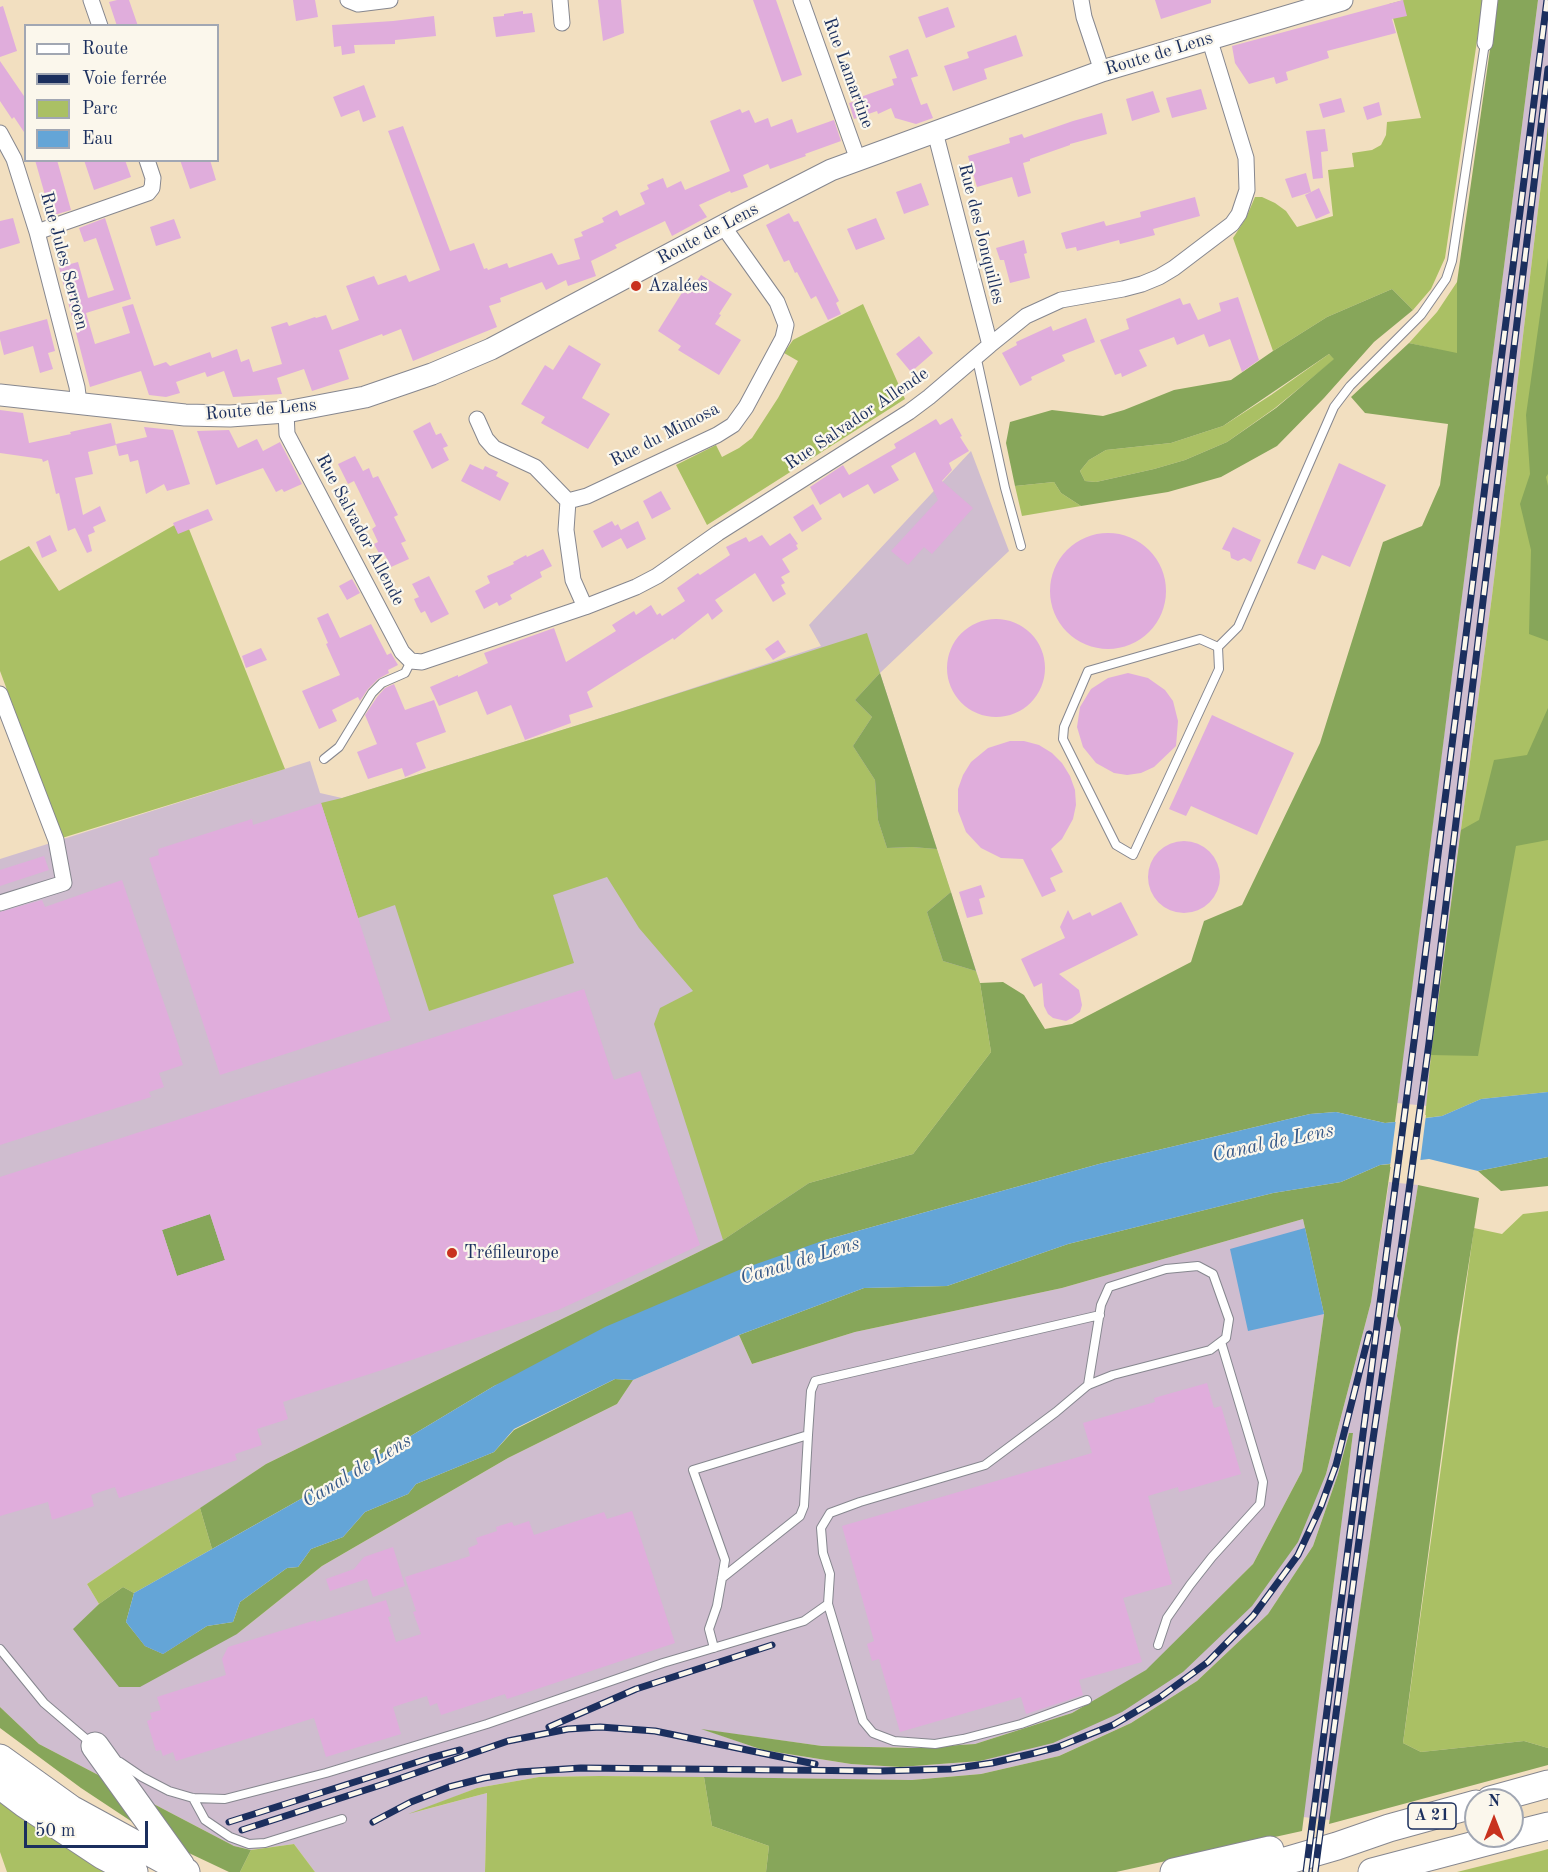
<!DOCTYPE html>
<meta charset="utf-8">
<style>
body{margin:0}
#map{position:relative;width:1548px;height:1872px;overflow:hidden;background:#f2dfc0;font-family:"Old Standard TT",serif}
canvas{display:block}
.legend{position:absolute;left:24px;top:24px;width:195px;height:138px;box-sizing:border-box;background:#fbf7ec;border:2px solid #a1a7b3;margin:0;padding:8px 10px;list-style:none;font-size:18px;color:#1b2f5e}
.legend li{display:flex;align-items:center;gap:12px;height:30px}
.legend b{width:30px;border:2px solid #a1a7b3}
.north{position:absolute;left:1464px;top:1788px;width:60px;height:60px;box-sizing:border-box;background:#fbf7ec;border:2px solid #a1a7b3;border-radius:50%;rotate:0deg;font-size:16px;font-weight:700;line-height:24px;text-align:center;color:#1b2f5e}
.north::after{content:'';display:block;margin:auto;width:21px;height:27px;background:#c8321e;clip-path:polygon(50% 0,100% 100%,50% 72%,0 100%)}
.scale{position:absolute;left:24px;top:1821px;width:124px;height:27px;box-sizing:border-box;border:3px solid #1b2f5e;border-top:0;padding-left:8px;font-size:18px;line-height:21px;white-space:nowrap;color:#1b2f5e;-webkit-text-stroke:4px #fbf7ec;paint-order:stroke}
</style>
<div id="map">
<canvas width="1548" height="1872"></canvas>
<ul class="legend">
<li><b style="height:8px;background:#fff"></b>Route</li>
<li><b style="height:8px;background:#1b2f5e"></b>Voie ferrée</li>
<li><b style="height:16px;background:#aac064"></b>Parc</li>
<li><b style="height:16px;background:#64a5d7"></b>Eau</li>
</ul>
<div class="north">N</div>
<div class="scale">50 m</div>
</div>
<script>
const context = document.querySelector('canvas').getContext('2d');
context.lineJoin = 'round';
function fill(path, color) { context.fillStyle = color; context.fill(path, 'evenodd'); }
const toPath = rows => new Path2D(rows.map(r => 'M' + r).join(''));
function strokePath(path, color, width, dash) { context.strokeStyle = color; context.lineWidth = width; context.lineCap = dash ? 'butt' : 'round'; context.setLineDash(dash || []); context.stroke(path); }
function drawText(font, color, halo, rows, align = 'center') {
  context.font = font + ' "Old Standard TT",serif'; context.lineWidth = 4.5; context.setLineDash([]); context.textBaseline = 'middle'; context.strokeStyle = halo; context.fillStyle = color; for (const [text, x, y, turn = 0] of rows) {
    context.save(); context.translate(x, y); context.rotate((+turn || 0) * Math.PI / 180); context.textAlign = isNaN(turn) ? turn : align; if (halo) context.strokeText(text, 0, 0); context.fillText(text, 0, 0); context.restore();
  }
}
fill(toPath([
 [1538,0,1548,0,1548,126,1492,596,1431,1055,1427,1106,1397,1103],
 [971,451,1009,551,880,673,980,983,809,1183,723,1240,266,1464,87,1584,99,1604,74,1629,237,1634,322,1566,508,1458,617,1404,633,1380,739,1335,752,1364,855,1332,1062,1288,1303,1219,1324,1314,1302,1471,1253,1564,1147,1670,1072,1713,975,1744,915,1748,822,1746,705,1730,763,1750,851,1764,900,1767,980,1761,1183,1672,1326,1474,1371,1302,1389,1182,1418,1185,1397,1316,1401,1328,1330,1820,1303,1817,1353,1433,1349,1433,1338,1474,1313,1546,1268,1614,1197,1681,1131,1723,1059,1756,981,1774,912,1780,599,1776,539,1777,477,1788,416,1812,487,1793,485,1872,315,1872,294,1844,251,1850,234,1846,39,1744,0,1707,0,859,310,761,320,793,342,798,620,712,821,646,809,625]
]), '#cfbdcf');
fill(toPath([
 [1404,0,1483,0,1445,258,1431,289,1413,310,1392,289,1327,317,1273,351,1233,238,1246,218,1255,197,1262,197,1275,203,1286,211,1297,227,1333,216,1328,170,1354,167,1352,153,1372,150,1381,145,1386,135,1387,122,1421,118,1389,4],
 [1548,126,1548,1092,1481,1099,1442,1116,1425,1118,1431,1055,1492,596],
 [1457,282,1457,354,1409,343,1437,312],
 [863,304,905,399,707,525,676,465,716,445,722,457,739,448,752,438,778,398,798,361,784,353,793,340],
 [1329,354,1335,359,1275,408,1227,442,1185,460,1154,469,1096,482,1085,481,1080,471,1089,460,1106,450,1171,443,1223,426,1271,395],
 [1054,482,1061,493,1081,506,1022,516,1015,486],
 [185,519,285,769,62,838,0,671,0,561,29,546,59,591],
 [867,633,880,673,855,700,872,717,853,746,875,780,878,820,887,848,912,847,937,849,951,892,927,912,943,961,976,971,980,983,991,1052,913,1154,809,1183,723,1240,654,1024,660,1008,693,991,639,928,607,877,553,895,574,963,429,1011,395,905,358,918,321,803,342,798,620,712],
 [1548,1211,1548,1748,1524,1741,1421,1752,1403,1743,1474,1228,1502,1234,1523,1214],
 [200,1508,212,1549,134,1593,123,1587,99,1604,87,1584],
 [599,1776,704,1777,712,1826,769,1846,766,1872,485,1872,487,1793,408,1814,477,1788,539,1777],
 [0,1797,117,1872,7,1872,0,1852],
 [294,1844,315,1872,240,1872,251,1850],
 [1548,1849,1548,1872,1457,1872,1541,1851]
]), '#aac064');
fill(toPath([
 [1497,0,1538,0,1395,1122,1385,1123,1336,1112,1310,1114,1099,1164,825,1240,494,1386,379,1455,212,1549,200,1508,266,1464,723,1240,809,1183,913,1154,991,1052,980,983,1003,982,1024,995,1045,1029,1072,1024,1191,962,1204,921,1242,905,1320,743,1383,542,1422,526,1440,485,1448,424,1365,413,1351,397,1409,343,1457,353,1457,282],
 [1548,258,1548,474,1546,477,1548,486,1548,641,1529,634,1531,550,1520,504,1530,474,1526,415],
 [1392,289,1413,310,1374,342,1324,398,1277,446,1221,477,1168,492,1081,506,1061,493,1054,482,1015,486,1006,443,1010,422,1052,410,1103,416,1124,410,1174,390,1231,380,1273,351,1327,317],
 [1329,354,1334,359,1276,408,1227,442,1185,460,1154,469,1096,482,1085,481,1080,471,1089,460,1106,450,1171,443,1223,426],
 [880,673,937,849,912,847,887,848,878,820,875,780,853,746,872,717,855,700],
 [1548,708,1548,840,1516,846,1478,1056,1431,1055,1461,830,1479,820,1494,760,1527,755],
 [951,892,976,971,943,961,927,912],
 [1548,1157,1548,1186,1501,1191,1478,1171],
 [1391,1164,1371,1302,1326,1474,1298,1542,1252,1606,1183,1672,1122,1712,1053,1743,980,1761,900,1767,851,1764,763,1750,701,1729,822,1746,915,1748,975,1744,1072,1713,1146,1670,1253,1564,1302,1471,1324,1314,1303,1219,1062,1288,855,1332,752,1364,739,1335,864,1288,947,1286,1068,1244,1273,1193,1341,1182,1380,1165],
 [1418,1185,1479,1198,1457,1338,1403,1743,1421,1752,1524,1741,1548,1748,1548,1765,1329,1824,1401,1328,1397,1316],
 [210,1214,225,1260,177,1276,162,1230],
 [615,1379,633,1380,617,1404,508,1458,322,1566,237,1634,140,1687,119,1687,73,1629,99,1604,123,1587,134,1593,126,1622,145,1646,163,1654,207,1626,233,1622,240,1602,287,1568,298,1567,311,1549,343,1537,365,1512,408,1494,416,1484,494,1452,514,1430],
 [1349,1433,1353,1433,1302,1831,1116,1872,766,1872,769,1846,712,1826,704,1777,912,1780,981,1774,1059,1756,1131,1723,1197,1681,1268,1614,1313,1546,1338,1474],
 [0,1707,39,1744,234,1846,251,1850,240,1872,229,1872,155,1837,81,1788,0,1728]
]), '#87a65a');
fill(toPath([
 [1548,1092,1548,1157,1478,1171,1429,1159,1380,1165,1341,1182,1273,1193,1068,1244,947,1286,864,1288,739,1335,633,1380,615,1379,514,1429,494,1452,416,1484,408,1494,365,1512,343,1537,311,1549,298,1567,287,1568,240,1602,233,1622,207,1626,163,1654,145,1646,126,1622,134,1593,379,1455,494,1386,605,1327,739,1270,825,1240,1099,1164,1310,1114,1336,1112,1385,1123,1395,1122,1442,1116,1481,1099],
 [1305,1228,1324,1314,1248,1331,1230,1249]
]), '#64a5d7');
fill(toPath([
 [1426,1115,1420,1163,1390,1167,1396,1119]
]), '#f2dfc0');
fill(toPath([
 [117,0,129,0,138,26,117,26,109,2],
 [293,0,315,0,318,17,296,21],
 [598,0,621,0,624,33,603,41],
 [753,0,776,0,802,75,782,82],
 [1155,0,1211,0,1211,3,1161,19],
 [1403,0,1407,16,1392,19,1396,33,1327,51,1329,58,1286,72,1288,80,1276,84,1274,77,1249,84,1235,63,1232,46],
 [3,6,17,51,0,57,0,7],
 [948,7,955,27,926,38,918,17],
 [523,11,523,14,532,13,535,32,496,37,493,17,504,16,504,14],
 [434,16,436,36,395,40,395,44,354,45,355,53,342,55,341,46,334,47,332,25,393,21],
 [1016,35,1023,56,984,69,987,79,953,91,944,66,969,58,967,52],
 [908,49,918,76,911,78,921,105,927,103,933,118,916,124,895,118,891,108,878,114,877,111,854,119,849,103,856,101,855,99,894,85,892,79,897,78,889,56],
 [0,61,26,99,26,135,14,117,12,119,0,101],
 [364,85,376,117,363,122,359,110,341,117,333,97],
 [1201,89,1207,109,1172,118,1166,98],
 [1153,91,1160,112,1132,121,1126,99],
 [1341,98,1345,112,1323,118,1319,104],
 [1379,102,1382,115,1367,120,1363,107],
 [740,109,742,113,749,110,755,123,768,118,771,127,792,119,797,133,834,120,841,141,805,154,806,156,770,169,768,164,743,175,748,187,731,193,730,191,699,205,707,217,672,236,665,221,615,245,617,248,591,261,596,276,568,286,566,280,546,290,542,282,500,298,501,302,489,306,497,327,413,361,401,329,383,336,382,334,339,350,349,379,312,391,304,369,277,378,282,394,233,397,224,371,207,377,205,372,176,382,180,393,166,397,149,395,141,371,90,387,59,267,78,262,88,298,114,290,96,238,84,242,79,228,105,218,131,299,86,313,95,344,130,333,122,307,133,304,154,366,166,362,170,366,210,352,212,358,237,349,241,362,249,359,253,372,282,364,271,327,287,322,289,326,315,317,316,318,326,315,332,330,359,320,346,286,374,276,378,285,406,275,409,282,440,270,388,131,403,126,450,251,474,243,484,269,487,268,488,270,507,263,509,268,552,253,558,265,580,259,574,239,583,236,581,232,604,222,602,218,617,210,620,216,645,204,640,193,649,189,647,185,663,178,667,188,681,181,685,190,730,171,710,121],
 [1102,113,1107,134,1070,144,1070,145,1030,159,1030,161,1023,163,1031,193,1018,197,1012,177,977,187,968,156,1010,143,1009,138,1022,134,1024,138,1073,121],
 [1325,129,1328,151,1321,152,1323,178,1313,179,1306,131],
 [35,160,57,160,71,210,51,216],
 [84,160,125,160,131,177,94,190],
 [180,160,210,160,216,180,190,189],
 [1306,173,1311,192,1292,198,1285,179],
 [921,183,929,205,904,214,896,192],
 [1319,188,1330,213,1316,219,1305,195],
 [1195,197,1200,216,1153,229,1155,235,1120,244,1119,240,1077,251,1076,247,1066,249,1061,233,1104,221,1106,226,1141,217,1140,212],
 [789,213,794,222,798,221,839,301,836,303,841,314,828,320,816,296,811,299,797,272,795,273,789,260,784,262,766,225],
 [13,218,20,243,0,249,0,221],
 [876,218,885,239,856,250,847,229],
 [174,219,181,238,156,246,150,227],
 [1024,240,1027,253,1024,254,1030,278,1010,283,1004,260,1000,260,996,248],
 [701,275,732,294,719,314,721,315,715,324,741,340,719,375,678,350,681,346,658,331,683,291,688,294],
 [1238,297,1259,360,1242,372,1230,339,1209,347,1204,334,1177,345,1174,337,1139,350,1147,366,1122,377,1121,373,1115,375,1100,340,1129,329,1126,319,1180,298,1183,305,1190,303,1198,320,1221,311,1219,303],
 [1086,318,1095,342,1062,355,1065,361,1031,377,1032,380,1020,386,1002,353,1017,345,1016,342,1051,326,1053,331],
 [47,319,55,351,48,353,53,369,40,373,33,346,4,355,0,339,0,332],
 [919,336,933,353,911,372,896,354],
 [569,345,601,364,582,398,610,414,588,449,541,423,545,417,521,404,545,365,553,370],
 [0,410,23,413,29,443,71,434,70,432,111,423,116,445,88,452,93,474,75,478,83,515,100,506,106,521,93,527,95,532,88,535,92,551,87,553,75,528,68,531,59,493,56,494,48,460,43,462,42,459,0,453],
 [952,418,962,436,960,437,969,451,949,463,952,470,942,481,973,508,932,554,924,547,908,565,891,551,938,500,915,452,891,466,899,480,874,494,868,484,843,498,840,493,820,505,810,487,843,465,849,475,896,448,894,444,936,419,940,425],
 [430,422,436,435,441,433,444,439,448,446,443,448,449,460,432,469,413,431],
 [144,427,173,430,190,484,167,491,164,484,146,494,138,460,130,462,128,454,119,456,116,444,147,437],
 [229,430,238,448,257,439,263,451,280,442,302,484,284,492,282,489,276,492,263,468,216,485,197,431],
 [355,456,363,471,369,468,373,478,378,476,398,515,394,517,406,541,401,543,409,559,391,567,385,555,381,557,374,544,378,542,372,529,376,526,354,481,348,484,338,464],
 [1339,463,1386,485,1350,567,1322,555,1315,570,1297,563],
 [470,464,483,470,485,466,498,472,496,476,509,483,500,501,461,481],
 [661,491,671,509,652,519,643,501],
 [813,504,822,519,802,532,793,517],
 [208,509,213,520,178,534,173,523],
 [612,521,615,526,618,524,621,530,638,521,646,539,627,549,621,538,602,548,593,531],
 [1233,527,1261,540,1251,562,1244,558,1238,561,1231,558,1230,552,1222,549],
 '1050 591a58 58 0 1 1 116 0a58 58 0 1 1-116 0Z',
 [790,533,798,544,796,545,798,549,782,559,790,572,781,577,785,583,781,585,786,594,773,602,755,573,715,600,723,611,712,620,708,613,674,640,673,638,587,692,593,707,569,715,571,723,525,740,511,705,487,715,477,691,439,706,430,687,458,675,458,677,488,663,484,653,554,628,566,662,616,631,612,625,634,611,636,615,651,605,657,615,660,613,662,616,685,601,677,588,698,573,700,575,730,555,726,547,746,537,749,542,762,535,770,546],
 [50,535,57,551,42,558,36,542],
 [543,549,552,566,540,572,542,577,510,595,512,599,505,603,499,606,497,602,484,609,475,591,490,583,487,576,514,564,513,562,526,555,527,557],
 [429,576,449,614,431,623,425,611,421,613,417,606,414,599,419,597,412,584],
 [352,579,360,593,347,600,339,586],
 [328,613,340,638,371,624,387,655,391,653,398,665,388,670,389,673,378,679,368,689,360,701,358,697,332,710,337,721,319,729,302,691,340,675,326,644,328,643,317,618],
 '947 668a49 49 0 1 1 98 0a49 49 0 1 1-98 0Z',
 [778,640,786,652,773,660,765,649],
 [261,648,267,660,246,668,242,656],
 [1128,673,1148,678,1165,690,1173,701,1178,721,1176,746,1154,767,1141,773,1127,775,1114,773,1096,763,1083,747,1077,727,1080,707,1091,689,1108,678],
 [394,684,405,710,434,700,446,732,416,743,426,768,405,777,402,768,368,779,357,752,377,744,365,715,377,697,385,688],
 [1212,715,1294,753,1257,835,1191,806,1186,816,1169,809],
 [1010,741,1024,741,1039,745,1052,753,1062,763,1070,776,1075,790,1076,805,1073,819,1062,839,1051,849,1063,872,1050,878,1056,891,1042,897,1023,859,1001,858,981,848,966,832,958,811,958,789,963,775,971,762,988,748],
 [321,803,391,1020,220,1075,149,858,159,855,158,849,252,819,253,825],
 '1148 877a36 36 0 1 1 72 0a36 36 0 1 1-72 0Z',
 [44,856,49,870,0,886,0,870],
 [122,880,180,1050,178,1050,183,1065,159,1073,164,1087,149,1092,151,1097,0,1145,0,912,42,900,45,907],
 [981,885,985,897,979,899,983,914,967,918,959,892],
 [1121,902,1138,935,1059,974,1079,990,1082,1005,1080,1012,1072,1018,1066,1021,1053,1018,1048,1014,1044,1006,1042,983,1034,987,1021,959,1065,938,1060,927,1068,910,1073,920,1090,912,1092,916],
 [584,989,614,1080,640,1071,700,1245,558,1310,385,1369,283,1402,288,1419,257,1429,262,1445,235,1454,237,1460,119,1498,115,1487,91,1495,94,1506,52,1520,48,1502,0,1516,0,1177],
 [210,1214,225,1260,177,1276,162,1230],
 [1207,1383,1214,1408,1221,1406,1241,1474,1179,1492,1178,1487,1148,1496,1172,1584,1123,1598,1142,1662,1079,1680,1083,1695,1026,1714,1021,1697,900,1732,879,1659,872,1661,867,1644,874,1641,842,1526,1092,1453,1083,1423,1155,1402,1154,1398],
 [632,1511,675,1643,507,1699,505,1694,441,1715,437,1703,430,1706,427,1696,393,1707,401,1734,326,1757,314,1718,176,1761,173,1752,163,1756,161,1750,156,1751,147,1721,152,1719,150,1713,161,1710,157,1697,226,1675,222,1659,228,1647,316,1620,316,1622,386,1600,391,1616,388,1617,396,1642,421,1634,413,1612,416,1611,405,1577,470,1556,468,1548,478,1544,476,1538,497,1531,496,1527,512,1522,514,1526,529,1521,534,1535,604,1512,607,1519],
 [393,1547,405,1586,373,1597,367,1579,330,1591,326,1579,354,1569,364,1557]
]), '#e0addc');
const lane = toPath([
 [974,358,978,364,1005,488,1021,546],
 [1218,647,1200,639,1088,671,1064,727,1063,739,1116,845,1133,855,1219,669,1218,647,1238,627,1334,407,1350,386,1421,315,1446,279,1452,261,1485,43],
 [324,759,339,747,372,693,382,683,405,673,411,661],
 [808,1435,811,1391,815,1381,1100,1315],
 [828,1604,863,1721,873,1733,894,1741,935,1744,963,1739,1021,1724,1087,1700],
 [1158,1645,1167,1618,1190,1585,1212,1557,1260,1504,1263,1482,1221,1342],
 [714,1648,709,1629,717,1606,722,1578,725,1560,693,1470,808,1435,804,1506,800,1516,722,1578],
 [0,1649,44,1703,92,1744],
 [120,1762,142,1777,169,1791,193,1798,225,1799,326,1773,487,1724,663,1663,804,1621,828,1604,830,1574,823,1553,821,1528,830,1513,860,1502,985,1465,1056,1412,1088,1385,1113,1375,1210,1350,1226,1338,1229,1319,1213,1274,1198,1266,1166,1269,1109,1287,1101,1305,1088,1385],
 [193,1798,205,1820,230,1837,249,1844,265,1843,342,1819]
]);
const street = toPath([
 [91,0,100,26],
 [348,0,358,4,390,0],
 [560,0,562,23],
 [801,0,858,160],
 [1081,0,1084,17,1102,71],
 [1485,43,1490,0],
 [935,132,990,345],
 [0,133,14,159,37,232,77,387,79,403],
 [37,232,148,193,152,188,153,178,147,160],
 [286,412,287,434,402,652,411,661,422,662,585,607,636,587,657,576,718,533,909,412,929,397,990,345,1026,316,1061,300,1123,289,1142,284,1159,277,1174,268,1232,224,1239,214,1247,190,1246,158,1209,38],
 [477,419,486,439,494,448,535,467,568,501,566,530,573,580,585,607],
 [568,501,587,496,717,435,733,425,746,407,783,338,786,325,777,302,723,226],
 [0,694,56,840,64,883,0,903]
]);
const secondary = toPath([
 [0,395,185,415,230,416,286,412,365,397,432,374,491,349,747,213,831,170,1102,71,1342,0]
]);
const highway = toPath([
 [95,1746,181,1866],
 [0,1758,71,1809,186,1872],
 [0,1785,25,1804,102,1855,134,1872],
 [1490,1800,1548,1784],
 [1512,1835,1548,1826],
 [1174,1872,1270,1850],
 [1248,1872,1337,1846,1389,1828,1476,1804],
 [1372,1872,1509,1836]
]);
strokePath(lane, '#86878f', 10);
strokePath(street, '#86878f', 17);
strokePath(secondary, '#86878f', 23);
strokePath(highway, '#86878f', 29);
strokePath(lane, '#fff', 8);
strokePath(street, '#fff', 15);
strokePath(secondary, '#fff', 21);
strokePath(highway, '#fff', 27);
const rail = toPath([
 [549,1727,636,1689,772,1645],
 [229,1822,430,1758,460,1750],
 [373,1822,411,1802,449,1787,484,1778,519,1772,581,1768,880,1771,951,1769,992,1763,1035,1753,1058,1747,1113,1725,1159,1698,1208,1662,1253,1616,1298,1555,1321,1506,1336,1465,1369,1334],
 [242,1830,387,1783,508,1741,568,1729,600,1727,655,1731,815,1764],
 [1306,1872,1422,980,1547,0],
 [1315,1872,1367,1480,1402,1242,1429,1043,1548,69]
]);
strokePath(rail, '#1b2f5e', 7);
strokePath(rail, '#fbf7ec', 4.5, [14]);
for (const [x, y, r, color] of [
 [636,286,6,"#c8321e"],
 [452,1253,6,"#c8321e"]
]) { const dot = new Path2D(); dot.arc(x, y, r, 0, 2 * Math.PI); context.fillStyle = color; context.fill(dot); strokePath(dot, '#fbf7ec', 2); }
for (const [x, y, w] of [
 [1432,1816,48]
]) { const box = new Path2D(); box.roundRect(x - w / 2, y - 13, w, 26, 4.5); context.fillStyle = '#fbf7ec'; context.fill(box); strokePath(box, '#1b2f5e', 1.5); }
drawText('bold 16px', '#1b2f5e', null, [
 ["A 21",1432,1816]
]);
drawText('18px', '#1b2f5e', '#fbf7ec', [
 ["Route de Lens",1159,54,-17],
 ["Rue Lamartine",848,73,70],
 ["Route de Lens",708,234,-28],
 ["Rue des Jonquilles",981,234,76],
 ["Rue Jules Serroen",64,261,75],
 ["Route de Lens",261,410,-5],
 ["Rue Salvador Allende",857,419,-34],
 ["Rue du Mimosa",665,435,-27],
 ["Rue Salvador Allende",360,530,62]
]);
drawText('18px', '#1b2f5e', '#fbf7ec', [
 ["Azalées",648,286],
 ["Tréfileurope",464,1253]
], 'left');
drawText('italic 20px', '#355888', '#fbf7ec', [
 ["Canal de Lens",1273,1143,-12],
 ["Canal de Lens",800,1261,-17],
 ["Canal de Lens",357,1471,-31]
]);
</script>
